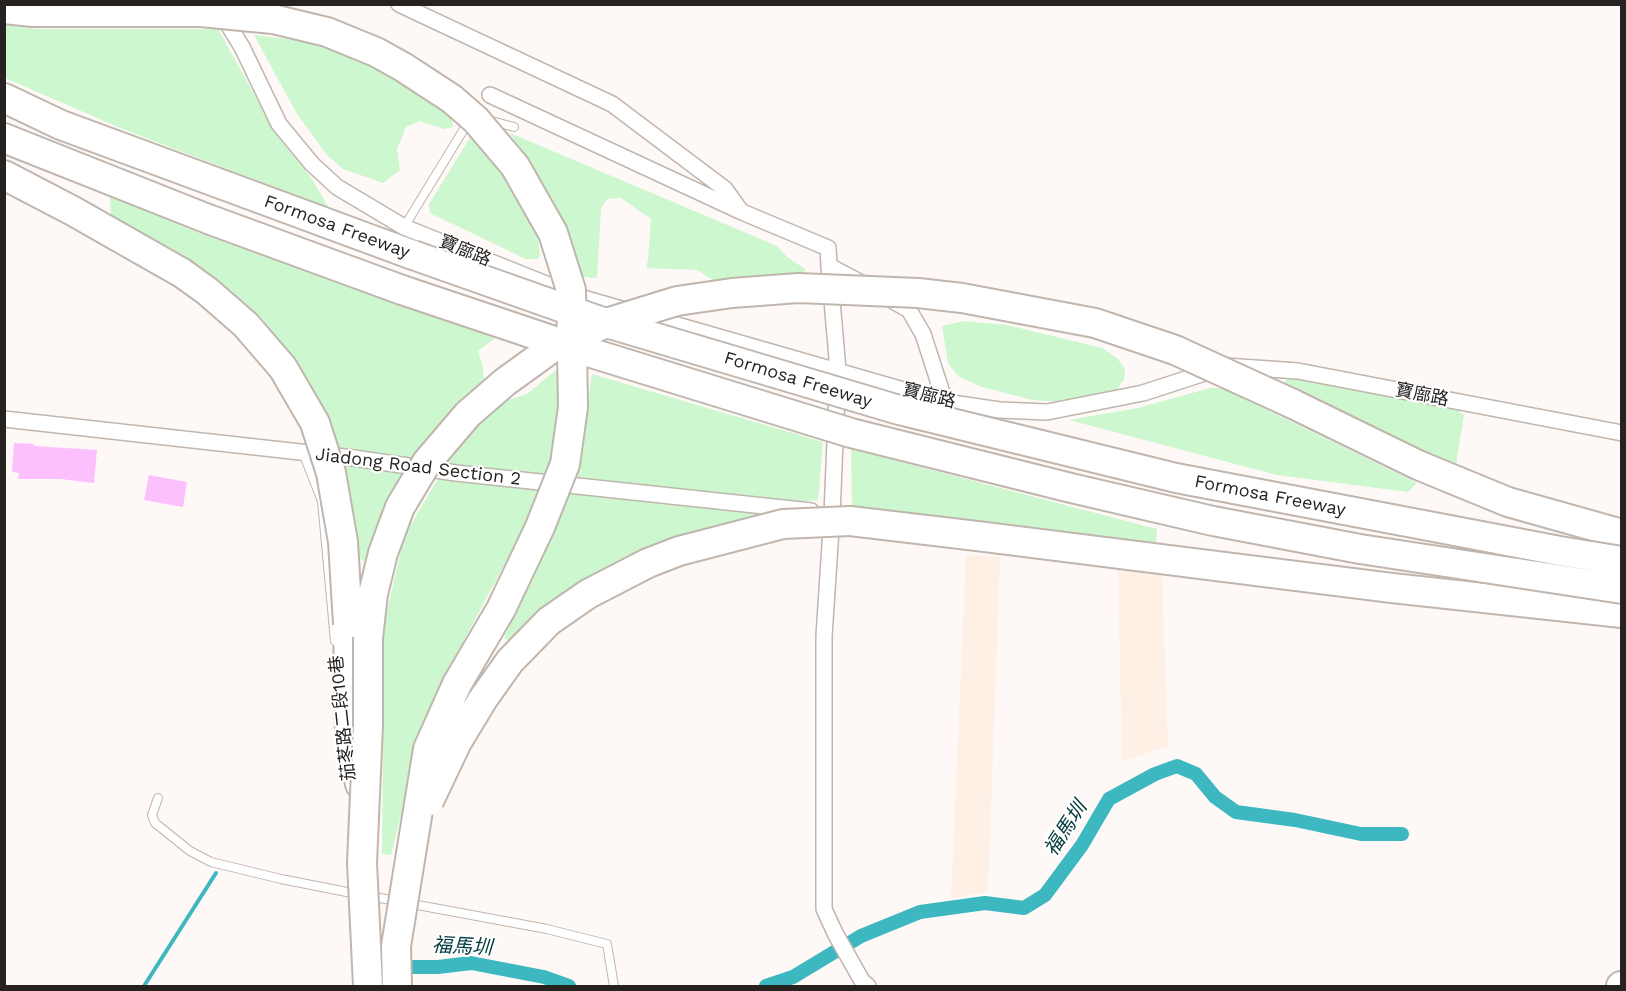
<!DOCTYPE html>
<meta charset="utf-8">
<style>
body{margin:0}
#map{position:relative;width:1626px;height:991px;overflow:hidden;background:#fef9f6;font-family:"Work Sans",sans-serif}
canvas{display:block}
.frame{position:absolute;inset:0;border:6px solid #26221f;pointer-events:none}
</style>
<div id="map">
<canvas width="1626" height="991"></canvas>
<div class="frame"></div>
</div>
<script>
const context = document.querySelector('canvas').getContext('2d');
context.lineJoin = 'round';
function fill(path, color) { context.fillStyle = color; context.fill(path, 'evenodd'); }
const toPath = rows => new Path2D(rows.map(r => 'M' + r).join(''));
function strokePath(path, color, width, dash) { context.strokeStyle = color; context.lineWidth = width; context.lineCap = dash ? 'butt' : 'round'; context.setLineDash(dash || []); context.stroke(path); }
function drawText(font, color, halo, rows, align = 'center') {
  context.font = font + ' "Work Sans","Noto Sans TC",sans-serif'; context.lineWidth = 4.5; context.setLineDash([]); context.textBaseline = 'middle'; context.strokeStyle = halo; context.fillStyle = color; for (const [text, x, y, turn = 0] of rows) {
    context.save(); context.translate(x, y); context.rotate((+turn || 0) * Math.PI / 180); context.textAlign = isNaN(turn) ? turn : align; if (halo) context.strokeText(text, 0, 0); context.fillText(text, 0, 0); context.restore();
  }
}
fill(toPath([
 [966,555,1000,557,988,892,951,898],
 [1118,569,1162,575,1168,746,1122,761]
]), '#fef0e5');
fill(toPath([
 [5,25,37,29,218,29,278,137,310,176,329,208,120,128,5,78],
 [254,35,322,43,381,67,451,114,453,127,444,129,420,121,406,127,397,149,400,170,383,183,343,169,327,155,297,114],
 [510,133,777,246,786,256,805,269,802,280,715,281,697,270,646,268,648,260,651,219,621,198,607,199,601,208,597,278,582,277,565,226,549,196],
 [471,136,496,160,536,224,540,256,538,259,526,259,430,213,429,204],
 [110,196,194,231,495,338,478,351,483,367,484,384,371,565,357,557,350,494,332,435,306,381,263,319,207,272,111,216],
 [964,321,1007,325,1102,348,1117,358,1125,369,1124,380,1116,390,1088,399,1063,402,1032,400,982,387,959,377,948,363,942,326],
 [556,370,560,370,565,402,556,450,527,522,464,640,416,754,391,855,382,854,384,625,404,537,449,459,499,403,527,394],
 [592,374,823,442,818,500,779,504,777,516,704,529,661,544,511,642,504,638,555,529,580,459],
 [1299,378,1453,407,1464,415,1456,464,1438,459,1310,399,1284,382,1287,379],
 [1210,388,1222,388,1417,483,1408,492,1277,475,1069,420,1138,408],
 [851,449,1157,529,1156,546,852,506]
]), '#ccf7cf');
strokePath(toPath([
 [144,986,216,873]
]), '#3db8c1', 4);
strokePath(toPath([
 [394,967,438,967,471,963,544,977,569,986],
 [766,986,793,977,861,936,920,912,985,903,1024,908,1045,895,1082,845,1109,799,1155,774,1177,766,1196,774,1215,797,1236,812,1295,820,1361,834,1402,834]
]), '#3db8c1', 14);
fill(toPath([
 [14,443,34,444,34,446,97,450,94,483,60,479,18,479,19,473,12,472],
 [149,475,187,482,183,507,144,500]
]), '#fdc0fe');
const lane = toPath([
 [488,120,514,127],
 [404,227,464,129,474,126],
 [303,453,322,501,335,641],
 [158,798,152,815,155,823,190,851,211,862,281,879,357,894],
 [369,896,547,929,607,944,614,986]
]);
const street = toPath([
 [399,4,612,104,725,189,740,210],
 [221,13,242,47,279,124,312,164,337,187,404,227,576,296,945,402,1000,410,1047,412,1143,393,1226,366,1298,371,1622,433],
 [490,95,742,212,828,248,829,266,865,285],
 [829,266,838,370,832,514,824,636,824,909,835,933,862,981,868,986],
 [886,297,909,310,923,334,945,402],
 [4,419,354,458,456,473,811,511]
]);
const highway = toPath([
 [4,98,61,125,413,255],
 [4,138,208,219,402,290],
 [4,175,73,211,182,273],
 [1291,403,1418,465,1508,502,1622,534],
 [850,521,977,536,1392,588,1622,613],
 [348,624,350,732,360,784],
 [1621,986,1622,986]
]);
strokePath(lane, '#c0b6ae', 10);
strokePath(street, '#c0b6ae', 18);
strokePath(highway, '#c0b6ae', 32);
strokePath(lane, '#fff', 8);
strokePath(street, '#fff', 15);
strokePath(highway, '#fff', 28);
const highwayBridge = toPath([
 [4,9,33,12,201,12,273,19,327,32,376,52,403,67,452,99,476,120,515,166,553,233,571,290,573,407,565,464,540,527,501,609,457,684,428,749,396,946,397,986],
 [413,255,600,321,899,410,1176,478,1560,551,1622,561],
 [182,273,207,291,246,325,283,368,315,423,331,473,343,542,348,624],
 [402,290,572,347,851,433,1071,488,1213,521,1360,549,1622,589],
 [429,801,457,742,483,699,510,661,549,621,588,594,648,563,679,551,783,524,850,521],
 [368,986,362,863,368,725,368,638,373,594,383,553,400,507,427,462,468,414,505,382,552,348,606,323,677,301,732,293,798,288,918,293,962,298,1095,323,1175,350,1291,403]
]);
strokePath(highwayBridge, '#c0b6ae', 32, []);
strokePath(highwayBridge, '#fff', 28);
drawText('18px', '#26221f', '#fff', [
 ["Formosa Freeway",337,227,20],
 ["寶廍路",465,251,22],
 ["Formosa Freeway",798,380,17],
 ["寶廍路",1422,395,11],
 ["寶廍路",929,396,14],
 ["Jiadong Road Section 2",418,467,7],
 ["Formosa Freeway",1270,496,11],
 ["茄苳路二段10巷",343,718,-96]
]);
drawText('italic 20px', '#003b3f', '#fff', [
 ["福馬圳",1066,829,-57],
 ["福馬圳",462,947,3]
]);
</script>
